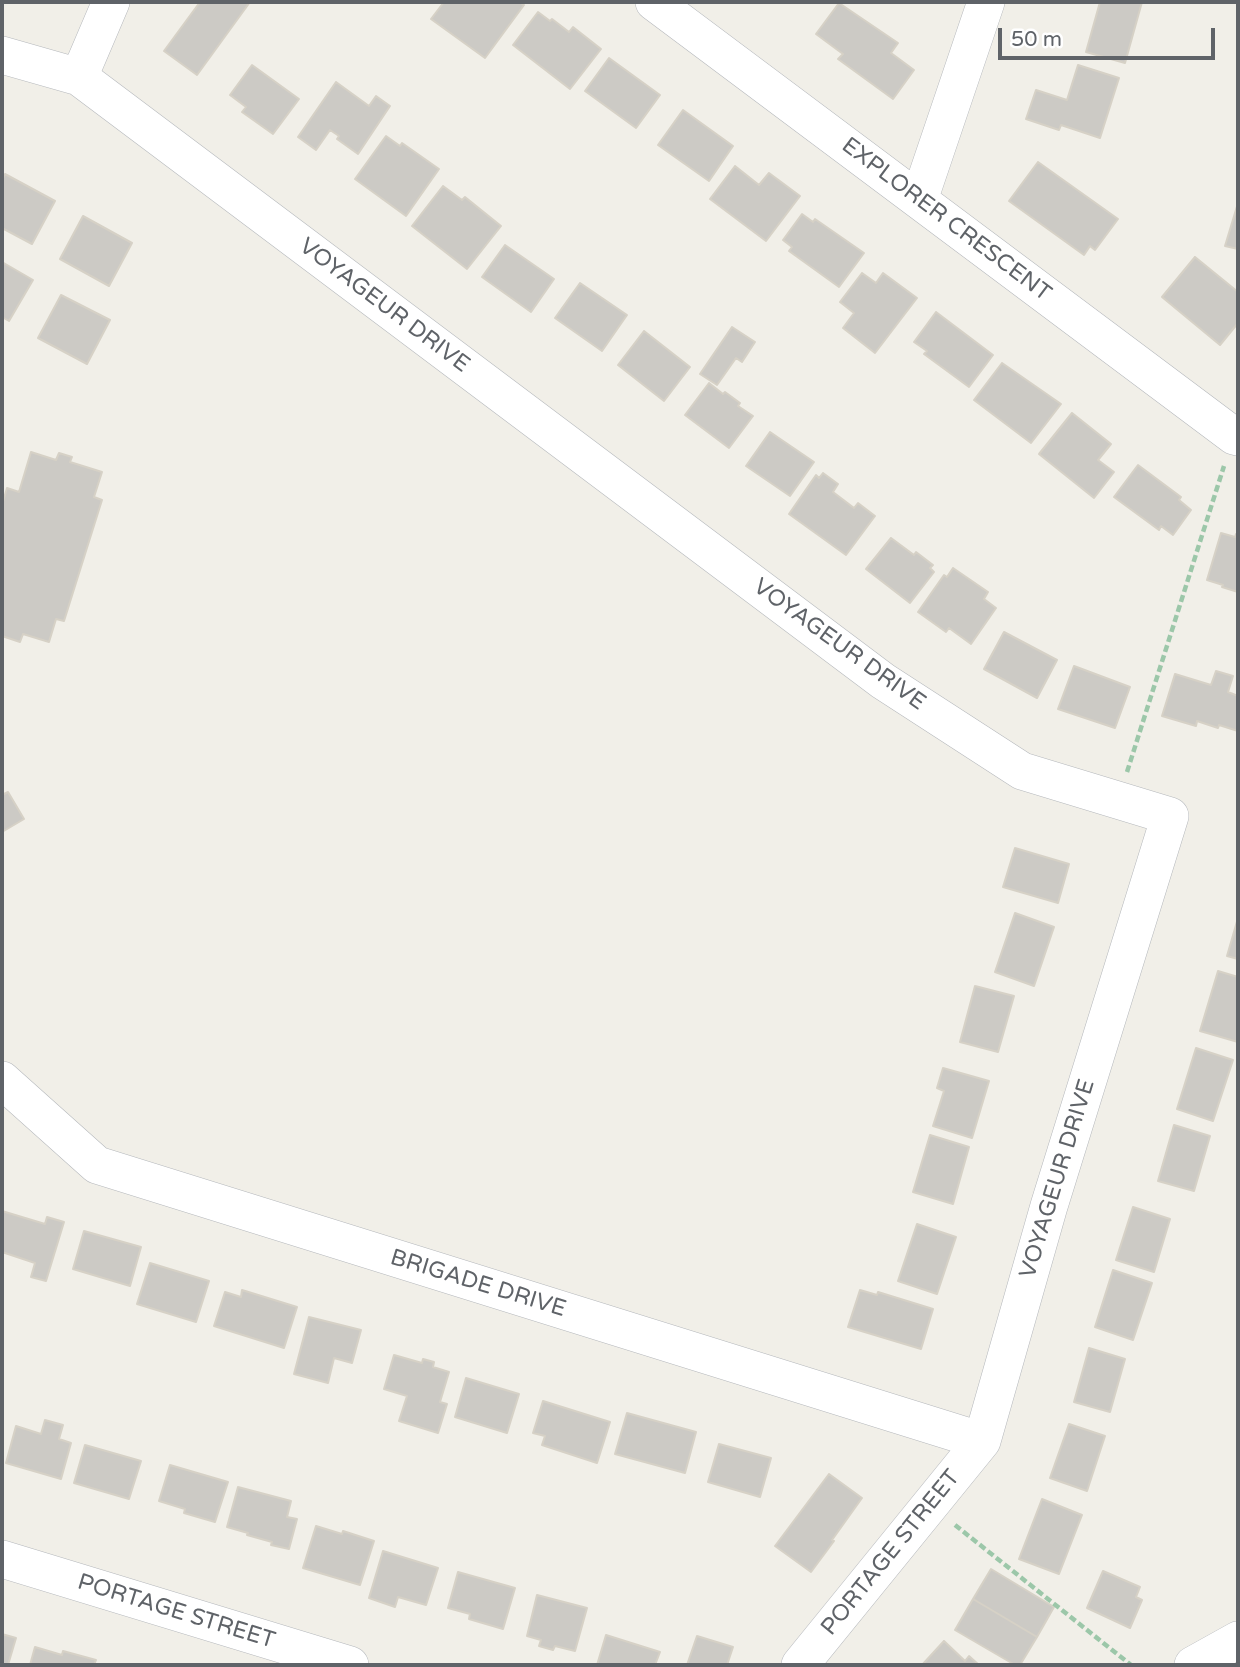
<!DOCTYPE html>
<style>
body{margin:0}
#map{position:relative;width:1240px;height:1667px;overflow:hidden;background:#f1efe8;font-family:"Varela Round",sans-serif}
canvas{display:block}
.frame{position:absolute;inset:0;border:4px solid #5f6368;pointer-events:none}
.scale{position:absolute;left:998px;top:28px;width:217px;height:32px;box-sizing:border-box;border:4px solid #5f6368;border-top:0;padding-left:9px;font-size:21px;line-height:24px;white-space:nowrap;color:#5f6368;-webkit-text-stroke:5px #fff;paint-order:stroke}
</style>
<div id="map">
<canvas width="1240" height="1667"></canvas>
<div class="frame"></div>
<div class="scale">50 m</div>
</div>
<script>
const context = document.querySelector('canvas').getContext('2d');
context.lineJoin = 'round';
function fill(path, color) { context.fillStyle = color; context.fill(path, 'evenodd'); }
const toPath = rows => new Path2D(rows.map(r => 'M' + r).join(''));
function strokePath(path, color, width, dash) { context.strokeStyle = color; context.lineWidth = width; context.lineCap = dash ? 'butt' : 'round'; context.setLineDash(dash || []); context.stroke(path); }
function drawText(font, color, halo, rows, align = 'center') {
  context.font = font + ' "Varela Round",sans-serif'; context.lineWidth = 6; context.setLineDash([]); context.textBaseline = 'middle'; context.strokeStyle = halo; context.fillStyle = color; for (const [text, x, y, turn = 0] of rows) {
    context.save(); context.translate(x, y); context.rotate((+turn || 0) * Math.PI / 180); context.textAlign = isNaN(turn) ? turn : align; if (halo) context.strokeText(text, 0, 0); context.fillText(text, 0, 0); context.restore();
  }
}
const building = toPath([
 [200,2,250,2,197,75,164,51,200,2],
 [444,2,519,2,524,5,485,58,431,19,444,2],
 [1100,2,1142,2,1125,63,1086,52,1100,2],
 [839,3,898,43,891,53,914,70,893,99,838,59,843,54,816,34,839,3],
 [538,12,550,21,552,19,569,32,573,27,601,49,570,89,513,45,538,12],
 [609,58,660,95,636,128,585,91,609,58],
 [252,65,299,99,273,134,242,112,246,107,230,95,252,65],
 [1078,65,1119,78,1100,138,1061,125,1059,130,1026,119,1036,90,1067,100,1078,65],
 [336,82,369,106,376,96,390,106,358,154,337,139,339,136,330,130,316,150,298,137,336,82],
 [683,110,733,146,709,181,658,145,683,110],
 [386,136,400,146,402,143,439,169,406,216,355,179,386,136],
 [1038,162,1118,219,1095,250,1090,246,1084,255,1009,201,1038,162],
 [735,166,759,185,769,173,800,196,766,241,710,199,735,166],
 [5,174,55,201,32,244,2,228,2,180,5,174],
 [443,186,462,200,465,197,501,226,467,269,412,226,443,186],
 [1238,203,1238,249,1225,246,1238,203],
 [802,214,813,222,815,219,864,253,839,287,789,251,792,247,783,240,802,214],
 [83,216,132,243,109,286,60,259,83,216],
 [505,245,554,279,531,312,482,277,505,245],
 [1195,257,1238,292,1238,323,1220,345,1162,297,1195,257],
 [2,262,33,280,9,321,2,317,2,262],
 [862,273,876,283,883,273,917,298,875,353,843,328,854,313,840,302,862,273],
 [580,283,627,315,602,351,555,318,580,283],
 [61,295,110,320,87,364,38,338,61,295],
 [936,312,993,355,969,387,924,354,927,351,914,342,936,312],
 [732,327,755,342,742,362,736,358,717,385,700,374,732,327],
 [644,331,690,367,664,401,618,365,644,331],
 [1002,363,1061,404,1031,443,974,400,1002,363],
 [709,383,723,394,725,392,740,403,738,406,753,416,729,448,685,415,709,383],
 [1072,413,1111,444,1098,460,1114,472,1094,498,1039,454,1072,413],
 [770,432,814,462,790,496,746,466,770,432],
 [31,452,56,460,59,453,72,457,70,462,102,472,94,497,102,500,64,621,56,619,49,642,23,634,20,642,2,636,2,505,7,488,19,492,31,452],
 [1138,465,1181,497,1179,500,1191,510,1173,535,1161,526,1159,530,1114,497,1138,465],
 [823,473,838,484,833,492,854,508,858,503,875,516,846,555,789,514,816,475,819,478,823,473],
 [1221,533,1235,537,1236,534,1238,535,1238,592,1222,587,1223,585,1207,580,1221,533],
 [891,538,914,555,916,552,933,565,930,568,934,572,910,603,866,569,891,538],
 [953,568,988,592,984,599,996,608,971,644,949,628,946,632,918,612,944,575,947,577,953,568],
 [1004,632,1057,660,1037,698,984,669,1004,632],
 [1074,666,1130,687,1115,728,1058,709,1074,666],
 [1216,671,1233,676,1228,692,1238,696,1238,731,1219,725,1218,728,1197,721,1196,726,1162,716,1175,674,1211,685,1216,671],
 [8,792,24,819,2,832,2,795,8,792],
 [1015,848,1069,864,1058,903,1003,887,1015,848],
 [1015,913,1054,927,1034,986,995,972,1015,913],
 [1238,918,1238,959,1227,956,1238,918],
 [1218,971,1238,977,1238,1042,1200,1031,1218,971],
 [975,986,1014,996,998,1052,960,1042,975,986],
 [1196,1048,1233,1060,1213,1121,1177,1109,1196,1048],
 [943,1068,989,1081,972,1138,933,1126,944,1091,937,1088,943,1068],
 [1174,1125,1210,1136,1194,1191,1158,1181,1174,1125],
 [930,1135,969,1147,953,1204,913,1192,930,1135],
 [1133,1207,1170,1219,1154,1272,1116,1260,1133,1207],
 [2,1211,45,1224,47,1217,64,1222,46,1281,31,1277,35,1263,2,1252,2,1211],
 [917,1224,956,1237,937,1294,898,1281,917,1224],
 [84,1231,141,1247,130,1286,73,1269,84,1231],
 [150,1263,209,1281,196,1322,137,1304,150,1263],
 [1113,1270,1152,1283,1133,1340,1095,1327,1113,1270],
 [242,1290,297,1307,284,1348,214,1326,225,1292,241,1297,242,1290],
 [860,1290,877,1295,878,1292,933,1309,921,1349,848,1327,860,1290],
 [309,1317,361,1330,352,1363,334,1358,328,1383,294,1374,309,1317],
 [1089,1348,1125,1359,1110,1412,1074,1402,1089,1348],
 [394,1355,422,1363,423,1359,434,1362,433,1367,449,1372,440,1402,447,1404,438,1433,399,1421,407,1396,384,1389,394,1355],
 [466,1378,519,1394,507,1433,455,1417,466,1378],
 [543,1401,610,1422,597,1463,542,1445,545,1436,533,1433,543,1401],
 [627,1413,696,1432,685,1473,615,1454,627,1413],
 [45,1420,63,1425,59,1439,71,1443,61,1479,6,1463,16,1426,41,1434,45,1420],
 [1069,1424,1105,1436,1087,1491,1050,1478,1069,1424],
 [719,1444,771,1458,760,1497,708,1482,719,1444],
 [85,1445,141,1461,129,1499,74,1483,85,1445],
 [170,1465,228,1482,215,1522,184,1513,185,1509,159,1501,170,1465],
 [829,1474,862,1498,832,1540,834,1541,811,1572,775,1546,829,1474],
 [238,1487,291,1501,287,1517,297,1519,289,1549,271,1545,272,1542,247,1535,248,1533,227,1527,238,1487],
 [1042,1499,1082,1515,1059,1574,1019,1559,1042,1499],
 [316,1526,342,1534,343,1531,374,1541,360,1585,303,1568,316,1526],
 [383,1551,438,1568,426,1605,398,1597,395,1607,369,1598,383,1551],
 [991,1569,1054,1607,1037,1637,973,1599,991,1569],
 [1103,1571,1140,1587,1136,1597,1142,1600,1130,1628,1087,1608,1103,1571],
 [458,1572,515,1588,503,1629,469,1619,470,1614,448,1608,458,1572],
 [537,1595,587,1608,575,1651,555,1646,553,1650,539,1646,541,1640,527,1636,537,1595],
 [973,1599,1037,1637,1020,1665,1015,1665,955,1630,973,1599],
 [2,1634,16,1638,8,1665,2,1665,2,1634],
 [606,1635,660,1652,655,1665,597,1665,606,1635],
 [697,1636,733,1647,727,1665,687,1665,697,1636],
 [944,1641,965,1661,969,1656,979,1665,922,1665,944,1641],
 [35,1647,62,1655,63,1651,96,1660,94,1665,30,1665,35,1647]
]);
fill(building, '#cccac5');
strokePath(building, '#d6d1c6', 2);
const minor = toPath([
 [654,2,1234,436,1238,437],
 [2,55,79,77,883,681,1022,771,1170,816,1049,1206,982,1441,800,1665],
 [79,77,111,2],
 [919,200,986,2],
 [2,1080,97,1165,982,1441],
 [2,1559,350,1665],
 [1193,1665,1238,1640]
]);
strokePath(minor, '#b5b8bc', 38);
strokePath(toPath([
 [1127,772,1224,466],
 [955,1525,1131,1665]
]), '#9cc7a9', 4.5, [7, 3.5]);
strokePath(minor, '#fff', 37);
drawText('23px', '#5f6368', '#fff', [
 ["EXPLORER CRESCENT",946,220,37],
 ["VOYAGEUR DRIVE",384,306,37],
 ["VOYAGEUR DRIVE",839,645,36],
 ["VOYAGEUR DRIVE",1058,1179,-73],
 ["BRIGADE DRIVE",478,1284,17],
 ["PORTAGE STREET",891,1553,-51],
 ["PORTAGE STREET",176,1612,17]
]);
</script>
